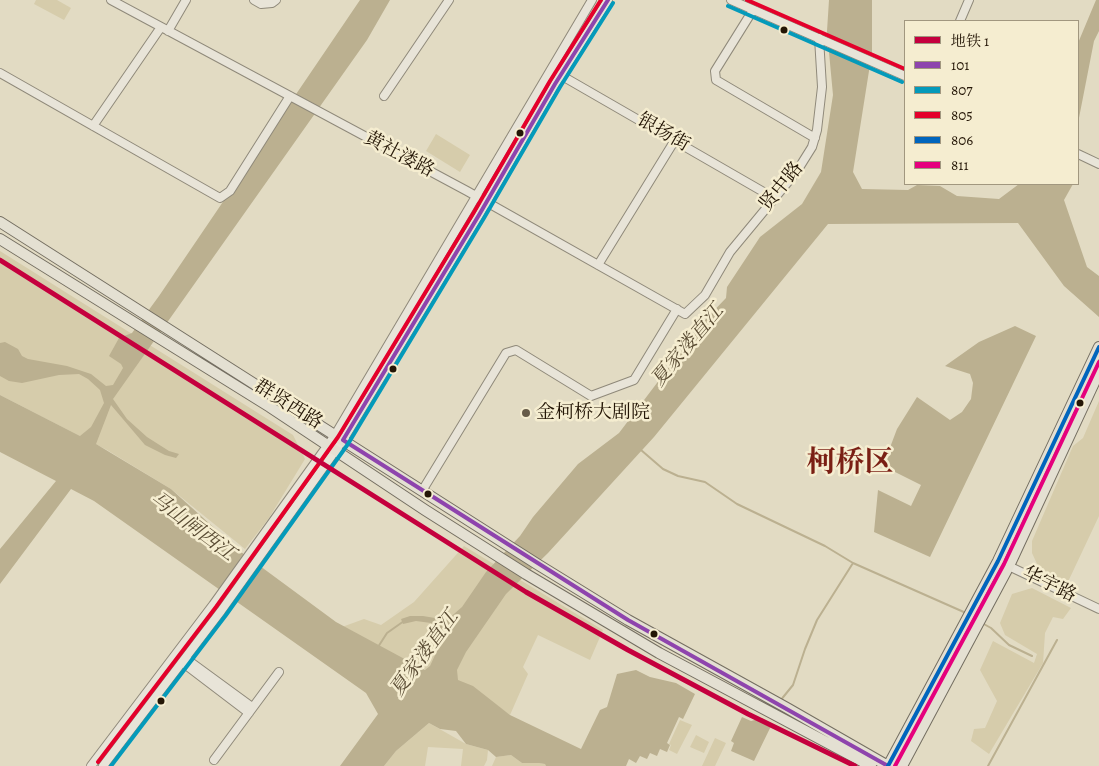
<!DOCTYPE html>
<meta charset="utf-8">
<style>
body{margin:0}
#map{position:relative;width:1099px;height:766px;overflow:hidden;background:#e2dbc3;font-family:Alegreya,"Noto Serif SC",serif}
canvas{display:block}
.legend{position:absolute;left:904px;top:20px;width:175px;height:165px;box-sizing:border-box;background:#f5edd0;border:1px solid #a1977f;margin:0;padding:6px 9px;list-style:none;font-size:15px;color:#241606}
.legend li{display:flex;align-items:center;gap:10px;height:25px}
.legend b{width:25px;border:1px solid #a1977f}
</style>
<div id="map">
<canvas width="1099" height="766"></canvas>
<ul class="legend">
<li><b style="height:6px;background:#c5003e"></b>地铁 1</li>
<li><b style="height:6px;background:#8e44ad"></b>101</li>
<li><b style="height:6px;background:#049aba"></b>807</li>
<li><b style="height:6px;background:#e4002b"></b>805</li>
<li><b style="height:6px;background:#0065bd"></b>806</li>
<li><b style="height:6px;background:#e5007d"></b>811</li>
</ul>
</div>
<script>
const context = document.querySelector('canvas').getContext('2d');
context.lineJoin = 'round';
function fill(path, color) { context.fillStyle = color; context.fill(path, 'evenodd'); }
const toPath = rows => new Path2D(rows.map(r => 'M' + r).join(''));
function strokePath(path, color, width, dash) { context.strokeStyle = color; context.lineWidth = width; context.lineCap = dash ? 'butt' : 'round'; context.setLineDash(dash || []); context.stroke(path); }
function drawText(font, color, halo, rows, align = 'center') {
  context.font = font + ' Alegreya,"Noto Serif SC",serif'; context.lineWidth = 5; context.setLineDash([]); context.textBaseline = 'middle'; context.strokeStyle = halo; context.fillStyle = color; for (const [text, x, y, turn = 0] of rows) {
    context.save(); context.translate(x, y); context.rotate((+turn || 0) * Math.PI / 180); context.textAlign = isNaN(turn) ? turn : align; if (halo) context.strokeText(text, 0, 0); context.fillText(text, 0, 0); context.restore();
  }
}
fill(toPath([
 [36,0,57,0,71,8,64,20,34,4],
 [436,134,470,155,460,172,426,151],
 [0,251,293,435,305,459,269,518,245,549,171,489,107,450,0,395],
 [1099,401,1099,516,1066,586,1038,566,1032,553,1032,541,1073,446,1083,438],
 [464,546,603,630,590,660,538,635,523,667,528,674,510,715,492,702,399,657,342,627,364,619,381,625,414,602],
 [1032,588,1071,608,1063,619,1053,617,1045,633,1043,663,989,754,971,741,974,729,985,728,997,701,980,670,993,641,1034,663,1037,654,1005,635,1000,623,1012,594],
 [680,720,692,725,677,754,669,750,671,745,669,744],
 [429,723,466,744,488,750,487,760,484,766,461,766,463,749,428,747,425,766,384,766,396,751],
 [696,735,709,742,704,753,690,747],
 [715,738,726,743,715,766,702,766],
 [511,755,522,763,539,763,545,764,546,766,492,766,496,757]
]), '#d6ccab');
fill(toPath([
 [360,0,390,0,367,40,113,399,127,419,147,437,169,451,179,454,176,458,165,455,145,445,111,405,96,444,171,489,241,552,336,622,425,670,430,666,436,653,441,637,440,628,431,623,416,621,403,624,401,619,410,616,423,616,447,620,462,607,486,572,520,536,533,517,578,464,619,433,704,321,726,298,727,287,760,237,802,204,821,172,833,95,827,31,829,0,872,0,872,52,853,172,862,189,908,190,917,185,940,186,957,196,999,199,1019,184,1073,184,1064,200,1087,267,1099,276,1099,317,1064,286,1018,223,828,224,654,437,548,553,506,594,466,652,457,670,458,680,473,686,510,715,581,749,600,710,607,707,617,674,636,670,650,677,676,683,695,694,683,719,679,717,667,743,670,745,667,752,660,749,657,756,650,753,647,759,640,756,636,763,629,759,626,766,546,766,545,764,539,763,522,763,511,755,496,757,488,750,466,744,456,731,440,729,429,723,396,751,384,766,340,766,378,714,366,693,94,501,71,489,0,584,0,549,56,481,0,452,0,395,80,436,91,427,104,403,100,390,88,379,79,374,59,375,22,383,9,381,0,376,0,343,5,342,18,349,22,356,28,359,67,366,91,374,106,386,113,385,123,368,121,364,109,356,119,338,132,333,159,296],
 [1096,0,1099,0,1099,31,1094,41,1078,123,1078,43],
 [1015,326,1036,336,930,557,874,532,878,490,911,506,921,485,883,466,897,429,917,397,950,420,962,412,971,399,973,383,970,374,945,366,979,342],
 [742,717,751,721,762,718,772,724,754,761,731,751,734,743,731,741]
]), '#bbb090');
strokePath(toPath([
 [641,450,663,469,678,476,705,482,737,504,825,546,853,563,966,613],
 [982,623,991,628,1009,645,1032,656],
 [378,647,387,633,404,621],
 [780,701,793,685,805,649,817,620,853,563],
 [988,766,1057,640]
]), '#bbb090', 2);
const minor = toPath([
 [111,0,467,191,685,314,705,295,730,252,797,171,812,147,817,130,822,87,819,38],
 [254,0,261,4,272,3,276,0],
 [731,0,905,76],
 [753,10,715,71,716,80,815,138],
 [960,21,969,0],
 [168,31,186,0],
 [0,73,220,198,230,191,290,96],
 [557,73,774,198],
 [384,96,449,0],
 [93,126,161,27],
 [1078,154,1099,164],
 [598,265,675,140],
 [422,491,506,353,516,350,591,396,634,380,677,309],
 [998,561,1099,609],
 [185,658,252,707],
 [182,662,249,713],
 [214,760,279,672],
 [91,766,213,605,335,435,592,0],
 [103,766,221,611,343,440,479,215,555,84,608,0]
]);
const major = toPath([
 [0,222,537,564,628,620,787,708,888,766],
 [0,239,270,407,425,510,526,574,659,653,871,766],
 [888,766,998,561,1099,347],
 [902,766,1009,566,1099,372]
]);
strokePath(minor, '#8f897a', 10);
strokePath(major, '#746e61', 12);
strokePath(minor, '#e8e4d8', 8);
strokePath(major, '#e4e0d2', 10);
strokePath(toPath([
 [608,0,555,84,479,215,343,440,628,620,888,766]
]), '#8e44ad', 4);
strokePath(toPath([
 [728,6,902,82],
 [111,766,226,615,348,444,484,218,560,87,613,3]
]), '#049aba', 4);
strokePath(toPath([
 [747,0,905,69],
 [98,762,216,607,338,437,474,212,550,81,601,0]
]), '#e4002b', 4);
strokePath(toPath([
 [888,766,998,561,1099,347]
]), '#0065bd', 4);
strokePath(toPath([
 [895,766,1004,564,1099,362]
]), '#e5007d', 4);
strokePath(toPath([
 [0,260,526,592,628,650,748,714,855,766]
]), '#c5003e', 5);
for (const [x, y, r, color] of [
 [784,30,4.5,"#241606"],
 [520,133,4.5,"#241606"],
 [393,369,4.5,"#241606"],
 [1080,403,4.5,"#241606"],
 [526,413,5,"#665b48"],
 [428,494,4.5,"#241606"],
 [654,634,4.5,"#241606"],
 [161,701,4.5,"#241606"]
]) { const dot = new Path2D(); dot.arc(x, y, r, 0, 2 * Math.PI); context.fillStyle = color; context.fill(dot); strokePath(dot, '#f5edd0', 2); }
drawText('19px', '#241606', '#f5edd0', [
 ["银扬街",663,133,30],
 ["黄社溇路",399,155,28],
 ["贤中路",782,187,-51],
 ["群贤西路",288,405,32],
 ["华宇路",1049,585,26]
]);
drawText('19px', '#241606', '#f5edd0', [
 ["金柯桥大剧院",536,413]
], 'left');
drawText('italic 20px', '#5a4c34', '#f5edd0', [
 ["夏家溇直江",688,346,-50],
 ["马山闸西江",192,527,37],
 ["夏家溇直江",425,654,-54]
]);
drawText('bold 29px', '#7a1f14', '#f5edd0', [
 ["柯桥区",850,464]
]);
</script>
